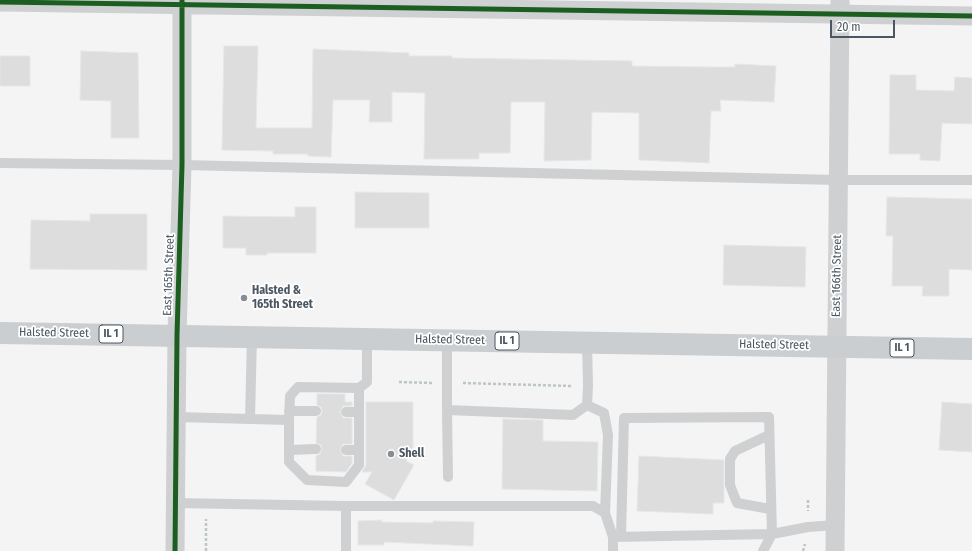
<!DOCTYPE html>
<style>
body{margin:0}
#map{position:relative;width:972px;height:551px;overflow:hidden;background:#f4f4f4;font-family:"Fira Sans Condensed",sans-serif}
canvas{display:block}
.scale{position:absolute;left:830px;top:20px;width:65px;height:18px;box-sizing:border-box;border:2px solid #4a5661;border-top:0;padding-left:5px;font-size:12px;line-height:14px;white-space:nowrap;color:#4a5661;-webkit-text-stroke:3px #fff;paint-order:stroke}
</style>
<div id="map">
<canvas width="972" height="551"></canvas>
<div class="scale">20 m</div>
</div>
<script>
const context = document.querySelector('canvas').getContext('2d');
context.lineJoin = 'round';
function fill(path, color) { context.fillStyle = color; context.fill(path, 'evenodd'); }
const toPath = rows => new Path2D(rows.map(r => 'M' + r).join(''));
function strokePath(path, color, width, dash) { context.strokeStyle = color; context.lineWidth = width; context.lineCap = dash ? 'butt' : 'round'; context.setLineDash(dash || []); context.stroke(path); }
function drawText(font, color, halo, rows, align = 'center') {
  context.font = font + ' "Fira Sans Condensed",sans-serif'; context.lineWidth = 3.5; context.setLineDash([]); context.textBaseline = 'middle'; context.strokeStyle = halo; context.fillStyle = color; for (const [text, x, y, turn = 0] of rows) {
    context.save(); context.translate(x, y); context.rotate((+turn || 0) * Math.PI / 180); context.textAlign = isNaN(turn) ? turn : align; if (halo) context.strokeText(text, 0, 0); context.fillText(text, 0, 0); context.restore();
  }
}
const building = toPath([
 [224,46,258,46,256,128,312,128,313,49,409,53,409,56,452,56,452,58,632,61,632,66,708,67,735,67,735,64,776,66,774,102,720,100,721,111,711,111,709,163,639,160,639,113,592,112,591,160,544,161,545,102,511,102,510,153,479,153,479,159,424,159,425,93,392,92,392,122,369,122,370,100,333,100,331,157,308,156,308,154,273,154,273,151,222,150,224,46],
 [81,51,138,53,139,138,111,138,111,101,80,100,81,51],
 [0,56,30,56,30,86,0,86,0,56],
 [890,75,916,75,916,90,954,91,955,77,972,78,972,124,942,123,940,161,920,160,920,154,889,154,890,75],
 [355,192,429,193,429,228,355,228,355,192],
 [887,197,972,199,972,270,949,269,949,296,922,296,923,286,892,286,893,236,886,236,887,197],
 [295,207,316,207,316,253,267,253,267,255,246,255,246,248,223,248,223,216,295,217,295,207],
 [90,214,147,214,147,270,30,269,31,220,90,221,90,214],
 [724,245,806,247,805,287,723,285,724,245],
 [317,394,345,394,345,402,352,402,352,406,343,406,340,412,343,418,352,418,352,444,343,444,340,450,343,456,352,456,352,463,346,472,316,471,316,456,320,454,322,449,321,445,316,443,317,417,321,415,322,411,321,407,317,405,317,394],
 [366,402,413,402,413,448,406,461,414,465,394,500,365,484,372,472,362,472,366,465,366,402],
 [942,402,972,404,972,452,939,450,942,402],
 [503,419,543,420,543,441,598,442,597,491,502,489,503,419],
 [639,456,724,460,724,503,713,503,713,514,637,511,639,456],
 [382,520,381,522,433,523,433,521,474,522,473,546,384,542,384,545,358,545,358,521,382,520]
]);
fill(building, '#ddddde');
strokePath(building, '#e5e6e7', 1);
strokePath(toPath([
 [399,382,432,383],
 [463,383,572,386],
 [808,500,808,511],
 [206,551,206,519],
 [803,551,805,544]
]), '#bcc7c4', 2.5, [3, 2]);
strokePath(toPath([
 [0,163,182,165,838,180,972,180],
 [447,340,447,410,573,415,587,405,588,386,587,342],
 [587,405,604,413,608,435,605,513],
 [447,410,448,477],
 [289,411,316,411],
 [346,412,359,412],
 [176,417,289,420,289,462,307,480,346,482,359,465,359,388,367,382,367,339],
 [250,419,252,337],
 [289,420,290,396,298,387,359,388],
 [769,435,735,451,730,459,730,485,737,503,770,509],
 [289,450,316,449],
 [346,450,359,450],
 [175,503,346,506,593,506,605,513,613,537],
 [621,537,624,418,769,417,772,534,763,551],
 [346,551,346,506],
 [613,551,613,537,772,534,808,527,836,525]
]), '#ced0d2', 10);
strokePath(toPath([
 [0,2,972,16],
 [175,551,177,335,182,165,182,0],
 [835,551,840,0]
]), '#ced0d2', 19);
strokePath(toPath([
 [0,333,972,349]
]), '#caced1', 22);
strokePath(toPath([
 [0,2,972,16],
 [175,551,177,335,182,165,182,0]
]), '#1b5e20', 5);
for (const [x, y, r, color] of [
 [244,298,4,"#868d94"],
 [391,454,4,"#868d94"]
]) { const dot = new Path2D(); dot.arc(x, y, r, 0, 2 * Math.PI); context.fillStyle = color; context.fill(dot); strokePath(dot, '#fff', 1.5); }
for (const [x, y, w] of [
 [111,334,24],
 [507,341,24],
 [902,348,24]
]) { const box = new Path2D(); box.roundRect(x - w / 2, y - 9, w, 18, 3); context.fillStyle = '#fff'; context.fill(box); strokePath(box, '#4a5661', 1); }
drawText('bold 11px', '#4a5661', null, [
 ["IL 1",111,334],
 ["IL 1",507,341],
 ["IL 1",902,348]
]);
drawText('12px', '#4a5661', '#fff', [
 ["East 165th Street",169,275,-88],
 ["East 166th Street",837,276,-89],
 ["Halsted Street",54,333,1],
 ["Halsted Street",450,340,1],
 ["Halsted Street",774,345,1]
]);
drawText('bold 12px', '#4a5661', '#fff', [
 ["Halsted &",252,291],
 ["165th Street",252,305],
 ["Shell",399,454]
], 'left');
</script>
